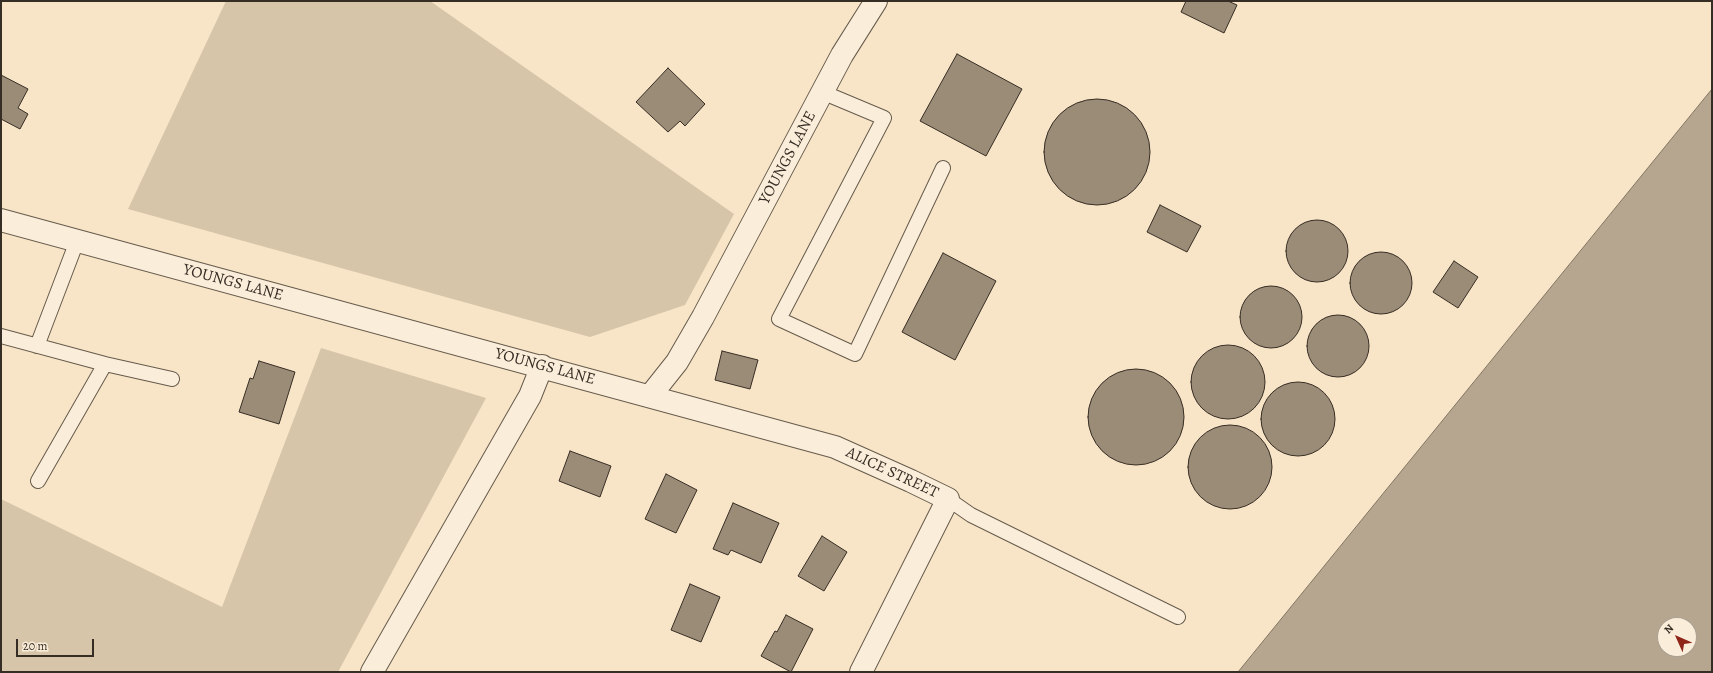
<!DOCTYPE html>
<style>
body{margin:0}
#map{position:relative;width:1713px;height:673px;overflow:hidden;background:#f8e4c6;font-family:Alegreya,serif}
canvas{display:block}
.frame{position:absolute;inset:0;border:2px solid #362d24;pointer-events:none}
.north{position:absolute;left:1657px;top:617px;width:40px;height:40px;box-sizing:border-box;background:#faedda;border:1px solid #aca091;border-radius:50%;rotate:315deg;font-size:11px;font-weight:700;line-height:16px;text-align:center;color:#362d24}
.north::after{content:'';display:block;margin:auto;width:14px;height:18px;background:#8f2418;clip-path:polygon(50% 0,100% 100%,50% 72%,0 100%)}
.scale{position:absolute;left:16px;top:639px;width:78px;height:18px;box-sizing:border-box;border:2px solid #362d24;border-top:0;padding-left:5px;font-size:12px;line-height:14px;white-space:nowrap;color:#362d24;-webkit-text-stroke:3px #faedda;paint-order:stroke}
</style>
<div id="map">
<canvas width="1713" height="673"></canvas>
<div class="frame"></div>
<div class="north">N</div>
<div class="scale">20 m</div>
</div>
<script>
const context = document.querySelector('canvas').getContext('2d');
context.lineJoin = 'round';
function fill(path, color) { context.fillStyle = color; context.fill(path, 'evenodd'); }
const toPath = rows => new Path2D(rows.map(r => 'M' + r).join(''));
function strokePath(path, color, width, dash) { context.strokeStyle = color; context.lineWidth = width; context.lineCap = dash ? 'butt' : 'round'; context.setLineDash(dash || []); context.stroke(path); }
function drawText(font, color, halo, rows, align = 'center') {
  context.font = font + ' Alegreya,serif'; context.lineWidth = 4; context.setLineDash([]); context.textBaseline = 'middle'; context.strokeStyle = halo; context.fillStyle = color; for (const [text, x, y, turn = 0] of rows) {
    context.save(); context.translate(x, y); context.rotate((+turn || 0) * Math.PI / 180); context.textAlign = isNaN(turn) ? turn : align; if (halo) context.strokeText(text, 0, 0); context.fillText(text, 0, 0); context.restore();
  }
}
fill(toPath([
 [226,1,430,1,734,214,685,305,590,337,128,209],
 [321,348,486,398,338,672,1,672,1,499,222,607]
]), '#d7c5aa');
const water = toPath([
 [1712,89,1712,672,1238,672,1712,89],
 [1665,625,1689,625,1689,649,1665,649,1665,625]
]);
fill(water, '#b6a68f');
strokePath(water, '#837664', 1);
const building = toPath([
 [1186,1,1228,1,1237,5,1224,33,1181,12,1186,1],
 [957,54,1022,89,986,156,920,121,957,54],
 [668,68,705,104,685,126,680,121,668,132,636,102,668,68],
 [1,75,28,89,18,108,28,114,20,129,1,119,1,75],
 '1044 152a53 53 0 1 1 106 0a53 53 0 1 1-106 0Z',
 [1160,205,1201,226,1187,252,1147,232,1160,205],
 '1286 251a31 31 0 1 1 62 0a31 31 0 1 1-62 0Z',
 '1350 283a31 31 0 1 1 62 0a31 31 0 1 1-62 0Z',
 [943,253,996,281,955,360,902,332,943,253],
 [1454,261,1478,277,1458,308,1433,292,1454,261],
 '1240 317a31 31 0 1 1 62 0a31 31 0 1 1-62 0Z',
 '1307 346a31 31 0 1 1 62 0a31 31 0 1 1-62 0Z',
 '1191 382a37 37 0 1 1 74 0a37 37 0 1 1-74 0Z',
 [722,351,758,360,750,389,715,380,722,351],
 [259,361,295,372,279,424,239,412,250,378,253,379,259,361],
 '1088 417a48 48 0 1 1 96 0a48 48 0 1 1-96 0Z',
 '1261 419a37 37 0 1 1 74 0a37 37 0 1 1-74 0Z',
 '1188 467a42 42 0 1 1 84 0a42 42 0 1 1-84 0Z',
 [570,451,611,466,600,497,559,481,570,451],
 [666,474,697,490,676,533,645,519,666,474],
 [733,503,779,523,761,563,731,550,728,555,713,549,733,503],
 [822,536,847,552,824,591,798,576,822,536],
 [690,584,720,597,701,642,671,630,690,584],
 [786,615,813,629,791,672,761,656,775,631,777,632,786,615]
]);
fill(building, '#9b8c78');
strokePath(building, '#362d24', 1);
const service = toPath([
 [822,92,884,118,779,319,855,354,943,168],
 [1,336,105,364,38,481],
 [37,346,77,241],
 [105,364,172,379],
 [948,499,971,515,1178,617]
]);
const minor = toPath([
 [1,220,835,447,911,481,948,499,861,672],
 [650,396,677,362,703,317,842,55,876,1],
 [372,672,530,396,542,366]
]);
strokePath(service, '#665b4c', 16);
strokePath(minor, '#665b4c', 24);
strokePath(service, '#faedda', 14);
strokePath(minor, '#faedda', 22);
drawText('16px', '#362d24', '#faedda', [
 ["YOUNGS LANE",788,158,-62],
 ["YOUNGS LANE",233,283,15],
 ["YOUNGS LANE",545,367,15],
 ["ALICE STREET",892,473,25]
]);
</script>
